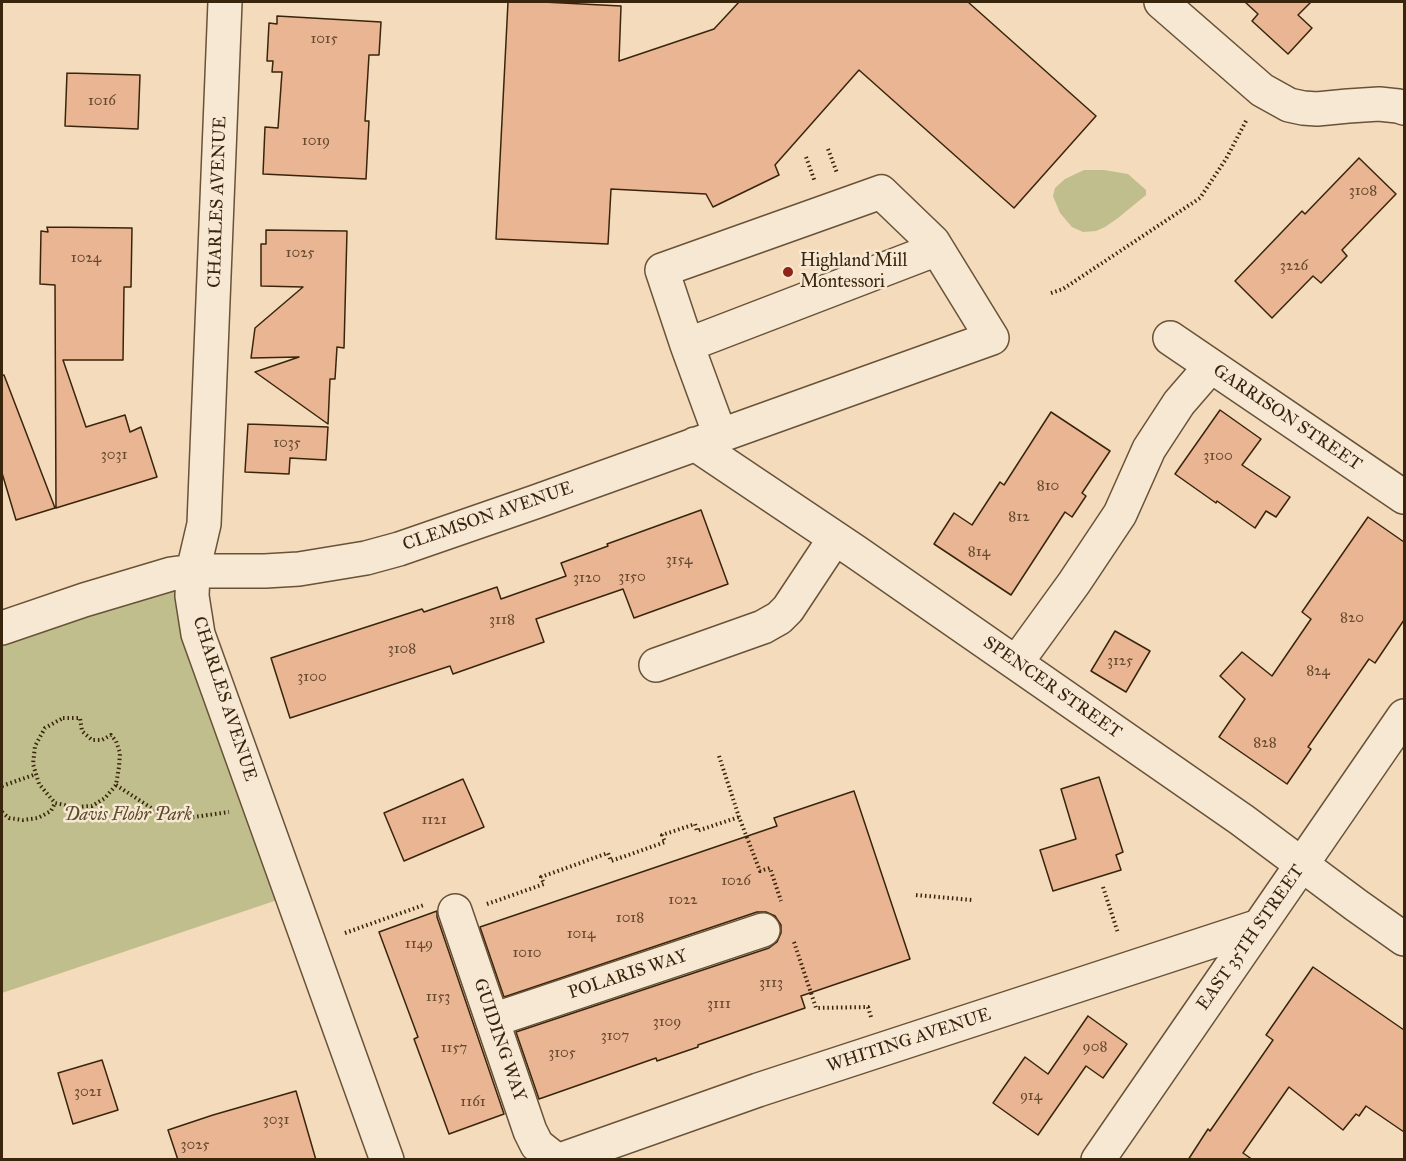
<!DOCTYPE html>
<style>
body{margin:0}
#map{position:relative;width:1406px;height:1161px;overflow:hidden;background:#f3dbbb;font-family:"IM FELL Great Primer",serif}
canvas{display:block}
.frame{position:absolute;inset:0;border:3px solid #39250c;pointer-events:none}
</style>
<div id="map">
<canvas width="1406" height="1161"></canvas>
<div class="frame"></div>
</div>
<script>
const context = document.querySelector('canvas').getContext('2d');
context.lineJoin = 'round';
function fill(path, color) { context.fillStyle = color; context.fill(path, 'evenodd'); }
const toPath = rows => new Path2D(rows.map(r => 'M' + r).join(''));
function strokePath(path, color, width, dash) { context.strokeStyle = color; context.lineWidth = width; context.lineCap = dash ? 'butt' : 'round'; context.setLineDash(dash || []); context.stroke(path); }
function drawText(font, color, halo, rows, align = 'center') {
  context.font = font + ' "IM FELL Great Primer",serif'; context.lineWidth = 5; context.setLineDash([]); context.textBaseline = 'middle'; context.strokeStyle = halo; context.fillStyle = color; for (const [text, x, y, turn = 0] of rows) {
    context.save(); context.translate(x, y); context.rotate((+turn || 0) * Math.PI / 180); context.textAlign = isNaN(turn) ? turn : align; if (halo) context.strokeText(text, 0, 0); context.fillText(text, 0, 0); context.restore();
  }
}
fill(toPath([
 [1084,170,1104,170,1128,174,1146,190,1146,195,1118,218,1105,227,1096,231,1083,232,1072,227,1060,213,1053,196,1055,188,1065,179],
 [193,571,292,895,2,993,2,629]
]), '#c0be8c');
const building = toPath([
 [508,2,543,2,621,6,619,61,714,29,739,2,968,2,1096,116,1014,208,859,70,775,165,779,175,713,207,706,194,611,189,608,244,496,239,508,2],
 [1245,2,1311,2,1298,15,1312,28,1288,54,1252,21,1258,14,1245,2],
 [277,16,381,22,379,55,369,55,365,121,369,121,366,179,263,174,265,127,278,128,282,72,272,72,273,61,267,61,269,23,277,24,277,16],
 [67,73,140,75,138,129,65,126,67,73],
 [1359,158,1396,194,1342,250,1347,256,1321,283,1313,276,1272,318,1235,281,1302,211,1305,214,1359,158],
 [47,227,132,228,131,287,124,287,123,360,63,360,86,427,125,415,130,432,141,427,157,477,56,508,55,285,40,284,41,231,48,232,47,227],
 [266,230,347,231,344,348,337,347,335,379,330,379,328,424,255,372,299,357,251,358,255,328,303,287,261,286,261,244,266,244,266,230],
 [2,375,4,375,55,508,16,520,2,473,2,375],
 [1220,410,1261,439,1242,465,1290,497,1276,517,1266,511,1255,528,1217,501,1216,503,1175,474,1220,410],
 [1051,412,1110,451,1082,493,1086,496,1072,517,1065,512,1011,595,934,544,954,513,972,525,1000,482,1004,485,1051,412],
 [248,424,328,427,326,460,290,458,289,474,245,472,248,424],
 [701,510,728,584,634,618,623,589,536,619,544,642,453,674,450,666,290,718,271,658,422,609,424,612,497,587,501,599,566,576,561,563,608,546,607,544,701,510],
 [1368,517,1404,542,1404,620,1375,663,1369,659,1308,747,1311,749,1287,784,1219,737,1245,699,1220,676,1242,652,1272,676,1311,619,1302,612,1368,517],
 [1115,631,1150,651,1126,692,1091,671,1115,631],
 [1099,777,1123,852,1116,855,1121,870,1053,891,1040,850,1076,839,1061,789,1099,777],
 [463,779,484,827,404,861,384,813,463,779],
 [854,791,910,959,801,996,805,1008,698,1045,698,1047,657,1061,656,1058,539,1099,516,1032,769,948,777,942,781,933,781,925,775,916,766,912,757,912,504,997,480,927,777,826,774,818,854,791],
 [437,911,437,917,504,1114,449,1134,414,1039,418,1037,379,932,437,911],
 [1313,967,1404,1030,1404,1132,1366,1106,1359,1116,1356,1114,1343,1130,1289,1087,1243,1153,1253,1160,1188,1160,1208,1129,1210,1131,1273,1040,1266,1035,1313,967],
 [1088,1016,1127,1044,1103,1078,1086,1066,1038,1135,993,1103,1025,1057,1048,1074,1088,1016],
 [102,1060,118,1110,73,1124,58,1073,102,1060],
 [296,1091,316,1160,178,1160,168,1130,213,1115,296,1091]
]);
fill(building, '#eab593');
strokePath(building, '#39250c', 1.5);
const minor = toPath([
 [225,2,204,524,193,571,192,596,198,634,387,1160],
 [1161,2,1262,90,1289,105,1303,108,1317,109,1348,106,1379,104,1398,106,1404,108],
 [1170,338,1404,497],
 [687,345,720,435],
 [695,444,856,552,1242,820,1356,905,1404,939],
 [2,628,84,600,171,574,193,571,265,571,299,569,366,558,399,549,535,502,992,338,933,242,881,192,662,270,687,345,937,249],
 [1016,663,1074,583,1120,514,1149,449,1179,403,1211,366],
 [656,665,763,627,779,618,788,609,835,538],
 [455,911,530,1131,537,1145,556,1160],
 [493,1020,763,930],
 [560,1160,758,1090,1259,926],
 [1098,1160,1404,716]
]);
strokePath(minor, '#685238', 36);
strokePath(toPath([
 [828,149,837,173],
 [806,157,815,182],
 [1051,293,1063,289,1200,198,1226,159,1247,119],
 [63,718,80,718,82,731,92,740,102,740,111,735,116,741,120,753,119,767,116,785,105,798,92,806,73,807,55,803,39,784,33,764,35,746,45,728,63,718],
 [719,756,739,817,760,871,770,868,781,901],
 [116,785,159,813,187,818,229,812],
 [2,786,36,774],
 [2,812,9,818,23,820,38,818,51,811,55,803],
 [1103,887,1118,933],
 [916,895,972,900],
 [487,904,544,884,541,877,608,853,611,861,665,842,662,835,695,824,697,831,739,817],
 [345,933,424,905],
 [794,942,816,1008,868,1007,871,1017]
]), '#39250c', 4, [1.5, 3]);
strokePath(minor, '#f7e8d3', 33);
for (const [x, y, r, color] of [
 [788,272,6,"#8f2418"]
]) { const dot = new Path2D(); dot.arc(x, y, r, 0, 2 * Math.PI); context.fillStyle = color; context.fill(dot); strokePath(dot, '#f7e8d3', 2); }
drawText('15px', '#65492e', null, [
 ["1015",324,39],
 ["1016",102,101],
 ["1019",316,141],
 ["3108",1363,191],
 ["1025",300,253],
 ["1024",86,258],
 ["3226",1294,266],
 ["1035",287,443],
 ["3031",114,455],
 ["3100",1218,456],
 ["810",1048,486],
 ["812",1019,517],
 ["814",979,552],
 ["3154",679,560],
 ["3150",632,577],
 ["3120",587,578],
 ["820",1352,618],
 ["3118",502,620],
 ["3108",402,649],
 ["3125",1120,661],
 ["824",1318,671],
 ["3100",312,677],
 ["828",1265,743],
 ["1121",434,820],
 ["1026",736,881],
 ["1022",683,900],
 ["1018",630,918],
 ["1014",581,934],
 ["1149",419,944],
 ["1010",527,953],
 ["3113",771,983],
 ["1153",438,997],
 ["3111",719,1004],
 ["3109",667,1022],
 ["3107",615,1036],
 ["908",1095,1047],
 ["1157",454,1048],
 ["3105",562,1053],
 ["3021",88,1092],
 ["914",1031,1096],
 ["1161",473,1102],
 ["3031",276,1120],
 ["3025",195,1145]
]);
drawText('18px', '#39250c', '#f7e8d3', [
 ["CHARLES AVENUE",218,202,-88],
 ["GARRISON STREET",1287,418,34],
 ["CLEMSON AVENUE",488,517,-19],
 ["SPENCER STREET",1052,688,35],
 ["CHARLES AVENUE",224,699,72],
 ["EAST 35TH STREET",1251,938,-55],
 ["POLARIS WAY",628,975,-18],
 ["GUIDING WAY",499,1040,71],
 ["WHITING AVENUE",909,1041,-18]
]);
drawText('18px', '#39250c', '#f7e8d3', [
 ["Highland Mill",800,262],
 ["Montessori",800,283]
], 'left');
drawText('italic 18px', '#5b4b2c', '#f7e8d3', [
 ["Davis Flohr Park",128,816]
]);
</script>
